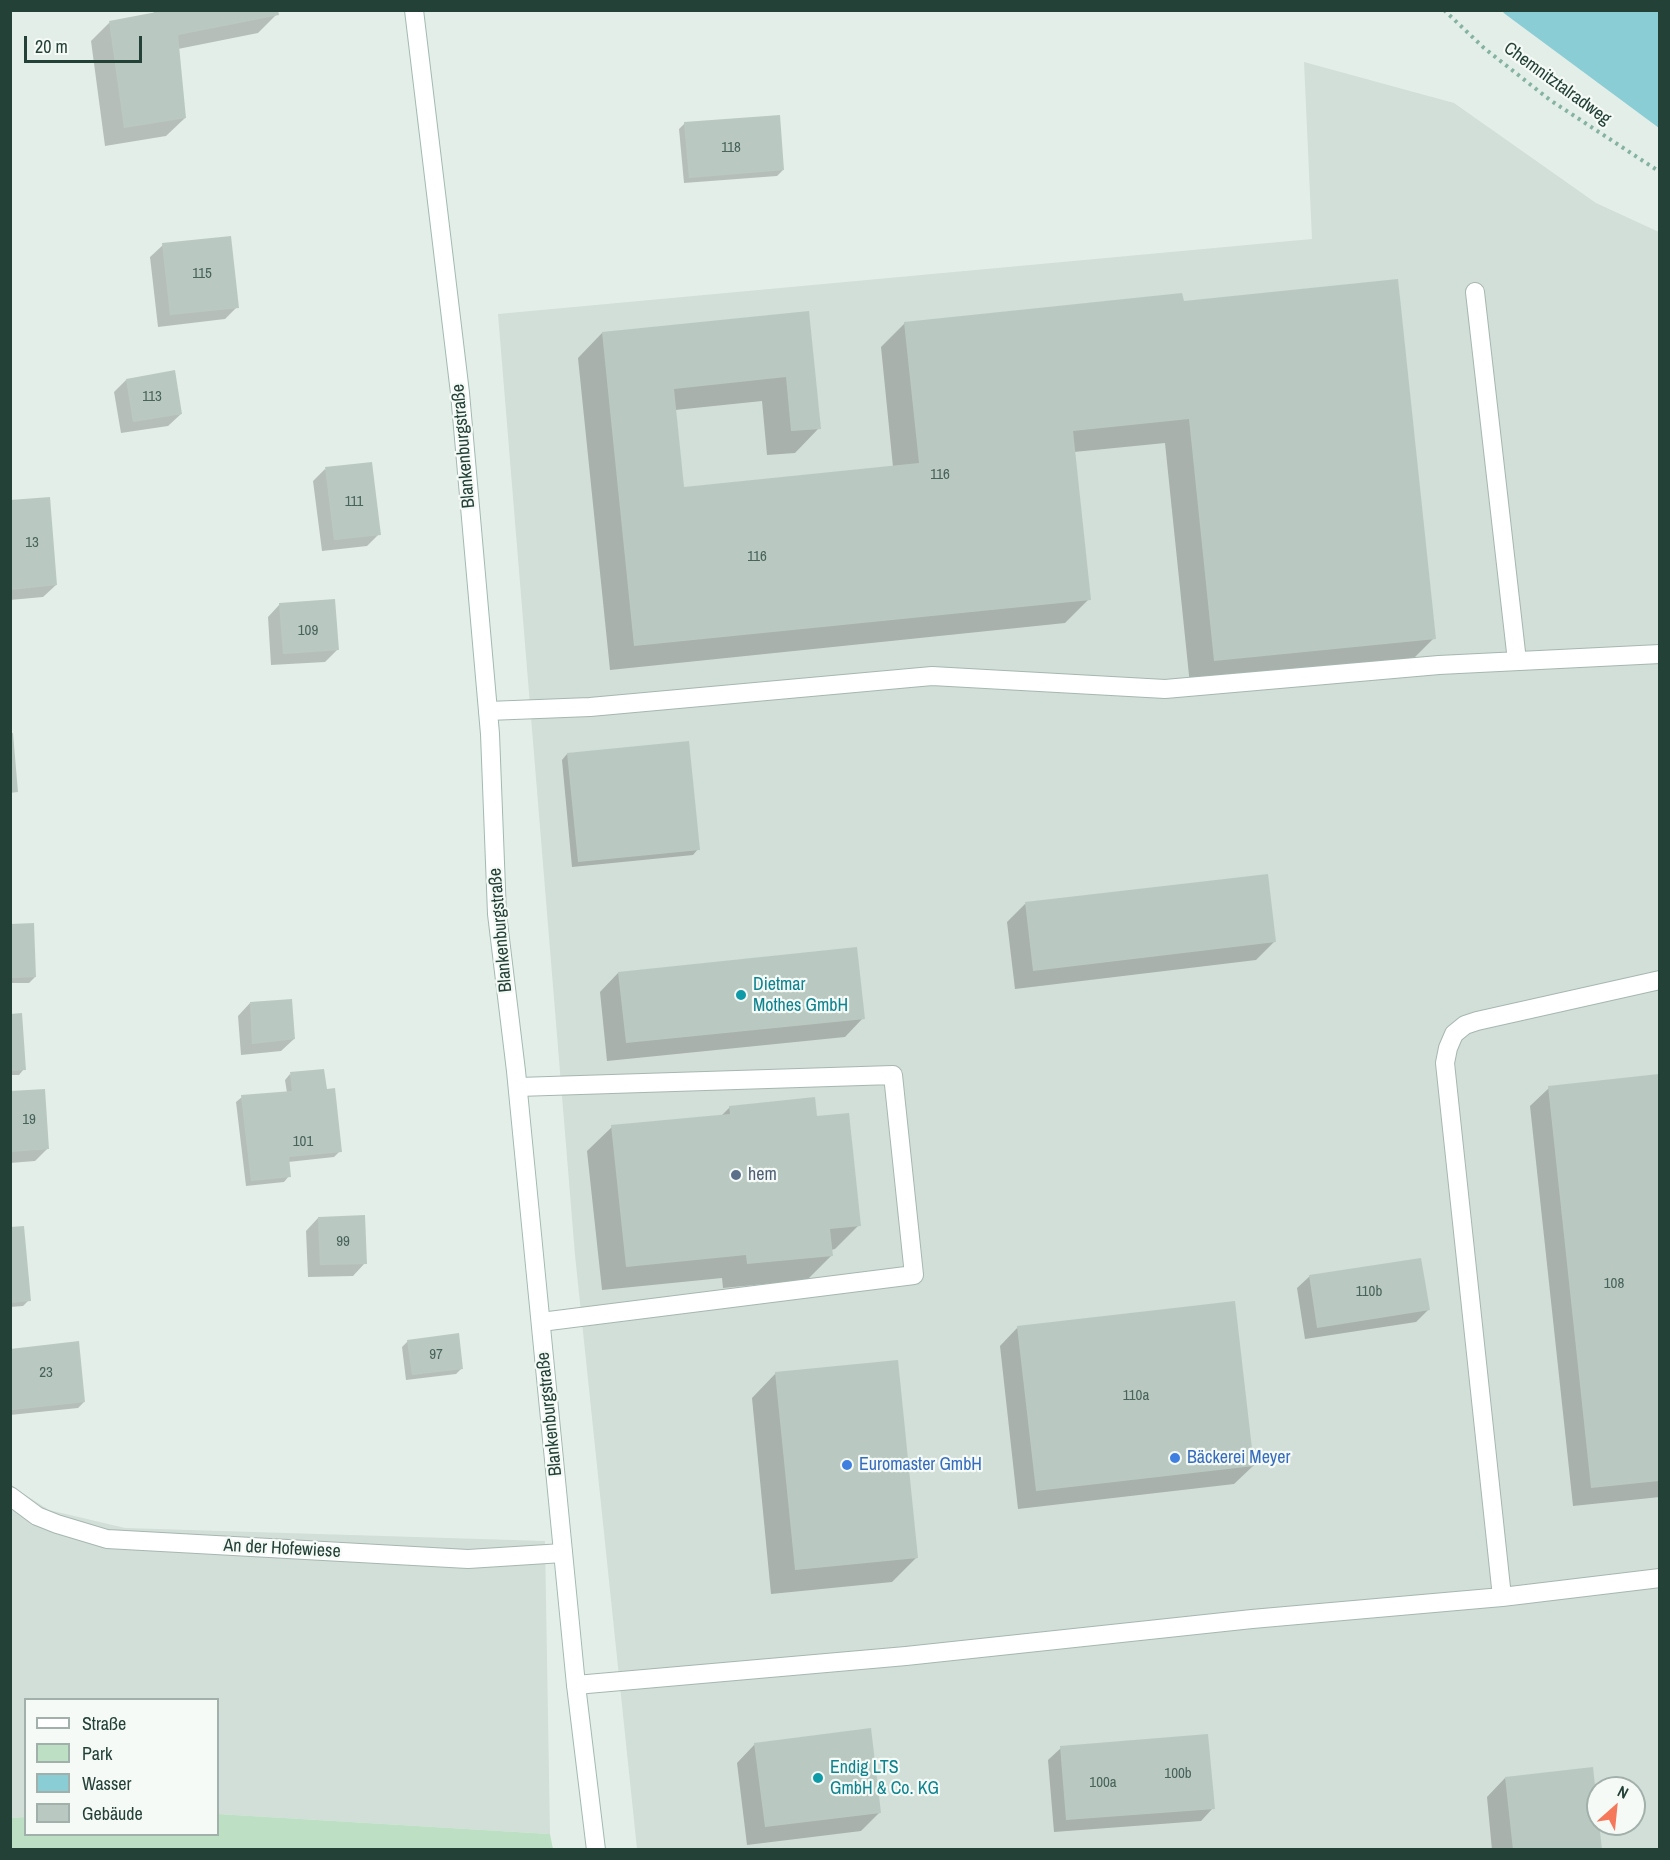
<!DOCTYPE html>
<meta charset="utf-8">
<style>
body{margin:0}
#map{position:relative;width:1670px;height:1860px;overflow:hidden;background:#e4eee9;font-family:"Archivo Narrow",sans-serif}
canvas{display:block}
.frame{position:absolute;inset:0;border:12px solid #234137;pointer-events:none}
.legend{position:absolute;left:24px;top:1698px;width:195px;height:138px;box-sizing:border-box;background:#f5faf7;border:2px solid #a1b0aa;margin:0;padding:8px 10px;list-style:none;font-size:18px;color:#234137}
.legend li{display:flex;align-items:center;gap:12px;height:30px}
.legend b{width:30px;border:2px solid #a1b0aa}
.north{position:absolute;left:1586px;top:1776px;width:60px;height:60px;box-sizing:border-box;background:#f5faf7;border:2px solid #a1b0aa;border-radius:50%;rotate:27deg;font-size:16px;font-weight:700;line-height:24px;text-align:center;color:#234137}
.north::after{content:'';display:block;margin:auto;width:21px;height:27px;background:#f6785a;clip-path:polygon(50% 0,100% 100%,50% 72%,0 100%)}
.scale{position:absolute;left:24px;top:36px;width:118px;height:27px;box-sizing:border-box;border:3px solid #234137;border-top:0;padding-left:8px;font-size:18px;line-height:21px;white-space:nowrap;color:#234137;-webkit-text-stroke:4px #f5faf7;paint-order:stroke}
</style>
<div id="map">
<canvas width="1670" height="1860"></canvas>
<div class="frame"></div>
<ul class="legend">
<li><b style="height:8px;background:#fff"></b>Straße</li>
<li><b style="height:16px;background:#bde0c4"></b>Park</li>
<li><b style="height:16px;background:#8bcdd4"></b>Wasser</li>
<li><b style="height:16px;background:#b9c9c2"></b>Gebäude</li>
</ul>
<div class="north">N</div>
<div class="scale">20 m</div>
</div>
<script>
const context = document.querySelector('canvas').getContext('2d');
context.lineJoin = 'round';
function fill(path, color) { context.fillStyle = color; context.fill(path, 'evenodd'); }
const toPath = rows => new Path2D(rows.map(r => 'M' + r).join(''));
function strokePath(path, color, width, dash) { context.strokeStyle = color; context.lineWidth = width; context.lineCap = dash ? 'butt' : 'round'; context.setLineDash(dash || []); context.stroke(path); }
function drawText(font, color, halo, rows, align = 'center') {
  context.font = font + ' "Archivo Narrow",sans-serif'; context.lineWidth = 4.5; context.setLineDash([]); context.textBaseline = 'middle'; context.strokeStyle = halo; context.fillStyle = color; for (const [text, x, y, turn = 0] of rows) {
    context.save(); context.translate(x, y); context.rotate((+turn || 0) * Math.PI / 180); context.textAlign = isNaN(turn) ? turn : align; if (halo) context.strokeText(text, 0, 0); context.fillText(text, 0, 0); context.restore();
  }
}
fill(toPath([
 [1304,62,1454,103,1596,203,1659,232,1659,1849,637,1849,575,1255,498,314,1312,239],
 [1598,1788,1634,1788,1634,1824,1598,1824],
 [10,1483,16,1489,49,1510,125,1528,545,1541,550,1834,218,1814,218,1700,26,1700,25,1817,11,1818]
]), '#d2ded8');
fill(toPath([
 [218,1814,550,1834,553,1849,11,1849,11,1818,25,1817,26,1834,218,1834]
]), '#bde0c4');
fill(toPath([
 [1502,11,1659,11,1659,128,1505,14]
]), '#8bcdd4');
fill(toPath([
 [154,10,277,10,277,14,258,33,178,49,185,118,166,136,105,146,91,41,109,23,154,14],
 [685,123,783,170,777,176,684,183,679,129],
 [163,245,237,307,225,319,158,327,150,257],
 [1182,303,1434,638,1410,662,1190,685,1165,443,1074,452,1089,599,1065,623,610,670,578,358,602,333,807,312,819,428,795,453,767,455,762,401,675,410,683,489,893,467,881,347,905,323],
 [126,380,181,414,168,426,121,433,114,392],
 [325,469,379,534,367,546,322,551,313,481],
 [10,502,56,585,43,597,10,600],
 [280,604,337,650,325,662,271,665,268,617],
 [567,754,698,849,693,855,572,867,562,760],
 [1025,904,1274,942,1256,960,1015,989,1007,922],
 [10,925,35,977,29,983,10,983],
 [618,973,863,1018,845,1037,607,1061,600,992],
 [250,1003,294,1039,281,1051,241,1055,238,1016],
 [10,1016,24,1069,19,1075,10,1075],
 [290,1074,340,1151,334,1157,288,1162,289,1176,284,1182,246,1186,236,1102,242,1097,287,1093,285,1080],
 [1659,1076,1660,1497,1573,1506,1530,1106,1549,1088],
 [10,1092,48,1148,35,1161,10,1163],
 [730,1107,816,1117,859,1225,835,1249,831,1250,831,1256,807,1280,723,1288,722,1278,602,1290,587,1151,612,1127,721,1116],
 [318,1218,365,1263,353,1276,308,1277,306,1231],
 [10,1229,29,1300,23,1306,10,1307],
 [1310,1276,1428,1310,1416,1322,1305,1339,1297,1288],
 [1018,1327,1253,1466,1234,1484,1018,1509,1000,1346],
 [408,1341,462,1368,456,1374,406,1380,402,1347],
 [10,1350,84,1402,78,1408,10,1415],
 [776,1373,916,1558,892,1582,771,1594,752,1398],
 [755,1744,880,1812,861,1831,747,1845,737,1763],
 [1061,1748,1213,1808,1201,1821,1054,1832,1048,1760],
 [1505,1778,1600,1850,1492,1850,1487,1797]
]), '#0003');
fill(toPath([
 [167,10,278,10,279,15,178,35,186,118,124,128,109,21],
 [780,115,784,170,689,178,684,122],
 [231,236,239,308,170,315,162,243],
 [1398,279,1436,639,1214,661,1189,419,1073,431,1091,600,634,646,602,332,809,311,821,429,791,431,786,377,674,389,684,487,919,463,904,322,1182,293,1184,301],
 [175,370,182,414,133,422,126,379],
 [372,462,381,535,334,540,325,467],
 [50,497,57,585,10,590,10,500],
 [335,599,339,650,283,654,279,603],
 [10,733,13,733,18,792,10,793],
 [689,741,700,850,578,862,567,753],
 [1268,874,1276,942,1033,971,1025,902],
 [34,923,36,977,10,978,10,924],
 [857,947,865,1019,626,1043,618,972],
 [292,999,295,1039,252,1044,250,1002],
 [22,1013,26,1070,10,1071,10,1014],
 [324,1069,327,1089,335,1088,342,1152,289,1157,291,1177,251,1181,241,1095,292,1091,290,1072],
 [1659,1074,1659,1481,1591,1488,1548,1086],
 [45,1089,49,1149,10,1152,10,1091],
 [815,1097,817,1116,849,1113,861,1226,830,1229,833,1256,747,1264,746,1255,626,1267,611,1125,730,1114,729,1106],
 [365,1215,367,1264,320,1265,318,1217],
 [24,1226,31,1301,10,1303,10,1227],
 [1421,1258,1430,1310,1317,1328,1309,1275],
 [1235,1301,1254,1466,1036,1491,1017,1326],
 [459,1333,463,1369,412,1375,407,1340],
 [79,1341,85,1402,12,1410,10,1349],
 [898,1360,918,1558,795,1570,775,1372],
 [871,1728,881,1813,765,1827,754,1743],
 [1208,1734,1215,1809,1066,1820,1060,1746],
 [1593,1767,1602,1850,1513,1850,1505,1777]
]), '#b9c9c2');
const service = toPath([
 [1475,292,1517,661],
 [488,711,590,707,932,676,1165,689,1439,665,1660,654],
 [518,1087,893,1075,914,1275,541,1322],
 [1502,1597,1445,1063,1448,1048,1454,1034,1465,1025,1477,1021,1660,980],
 [576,1685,906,1656,1252,1619,1502,1597,1660,1578]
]);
const minor = toPath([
 [10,1496,37,1516,57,1524,107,1539,468,1559,563,1553]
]);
const secondary = toPath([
 [414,10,460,393,490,734,497,914,516,1071,576,1685,596,1850]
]);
strokePath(service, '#a6b7b0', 20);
strokePath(minor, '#a6b7b0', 20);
strokePath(secondary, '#a2bab1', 20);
strokePath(toPath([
 [1444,10,1484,48,1550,100,1660,172]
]), '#84b3a1', 4, [3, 4.5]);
strokePath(service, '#fff', 18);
strokePath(minor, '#fff', 18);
strokePath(secondary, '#fff', 18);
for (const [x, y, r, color] of [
 [741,995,6,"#0f9aa8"],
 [736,1175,6,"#5c6f8a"],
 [1175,1458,6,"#3f7fe0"],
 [847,1465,6,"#3f7fe0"],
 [818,1778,6,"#0f9aa8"]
]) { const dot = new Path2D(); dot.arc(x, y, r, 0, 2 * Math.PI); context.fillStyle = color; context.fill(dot); strokePath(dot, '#f5faf7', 2); }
drawText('15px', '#48635a', null, [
 ["118",731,148],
 ["115",202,274],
 ["113",152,397],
 ["116",940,475],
 ["111",354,502],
 ["13",32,543],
 ["116",757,557],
 ["109",308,631],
 ["19",29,1120],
 ["101",303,1142],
 ["99",343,1242],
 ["108",1614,1284],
 ["110b",1369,1292],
 ["97",436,1355],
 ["23",46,1373],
 ["110a",1136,1396],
 ["100b",1178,1774],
 ["100a",1103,1783]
]);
drawText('18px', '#234137', '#f5faf7', [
 ["Chemnitztalradweg",1557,84,36],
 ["Blankenburgstraße",464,446,-95],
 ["Blankenburgstraße",501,930,-95],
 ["Blankenburgstraße",550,1414,-96],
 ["An der Hofewiese",282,1549,3]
]);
drawText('18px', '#0d838f', '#f5faf7', [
 ["Dietmar",753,985],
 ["Mothes GmbH",753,1006],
 ["Endig LTS",830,1768],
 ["GmbH & Co. KG",830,1789]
], 'left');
drawText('18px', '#4e5e75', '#f5faf7', [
 ["hem",748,1175]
], 'left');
drawText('18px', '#366cbe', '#f5faf7', [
 ["Bäckerei Meyer",1187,1458],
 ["Euromaster GmbH",859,1465]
], 'left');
</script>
